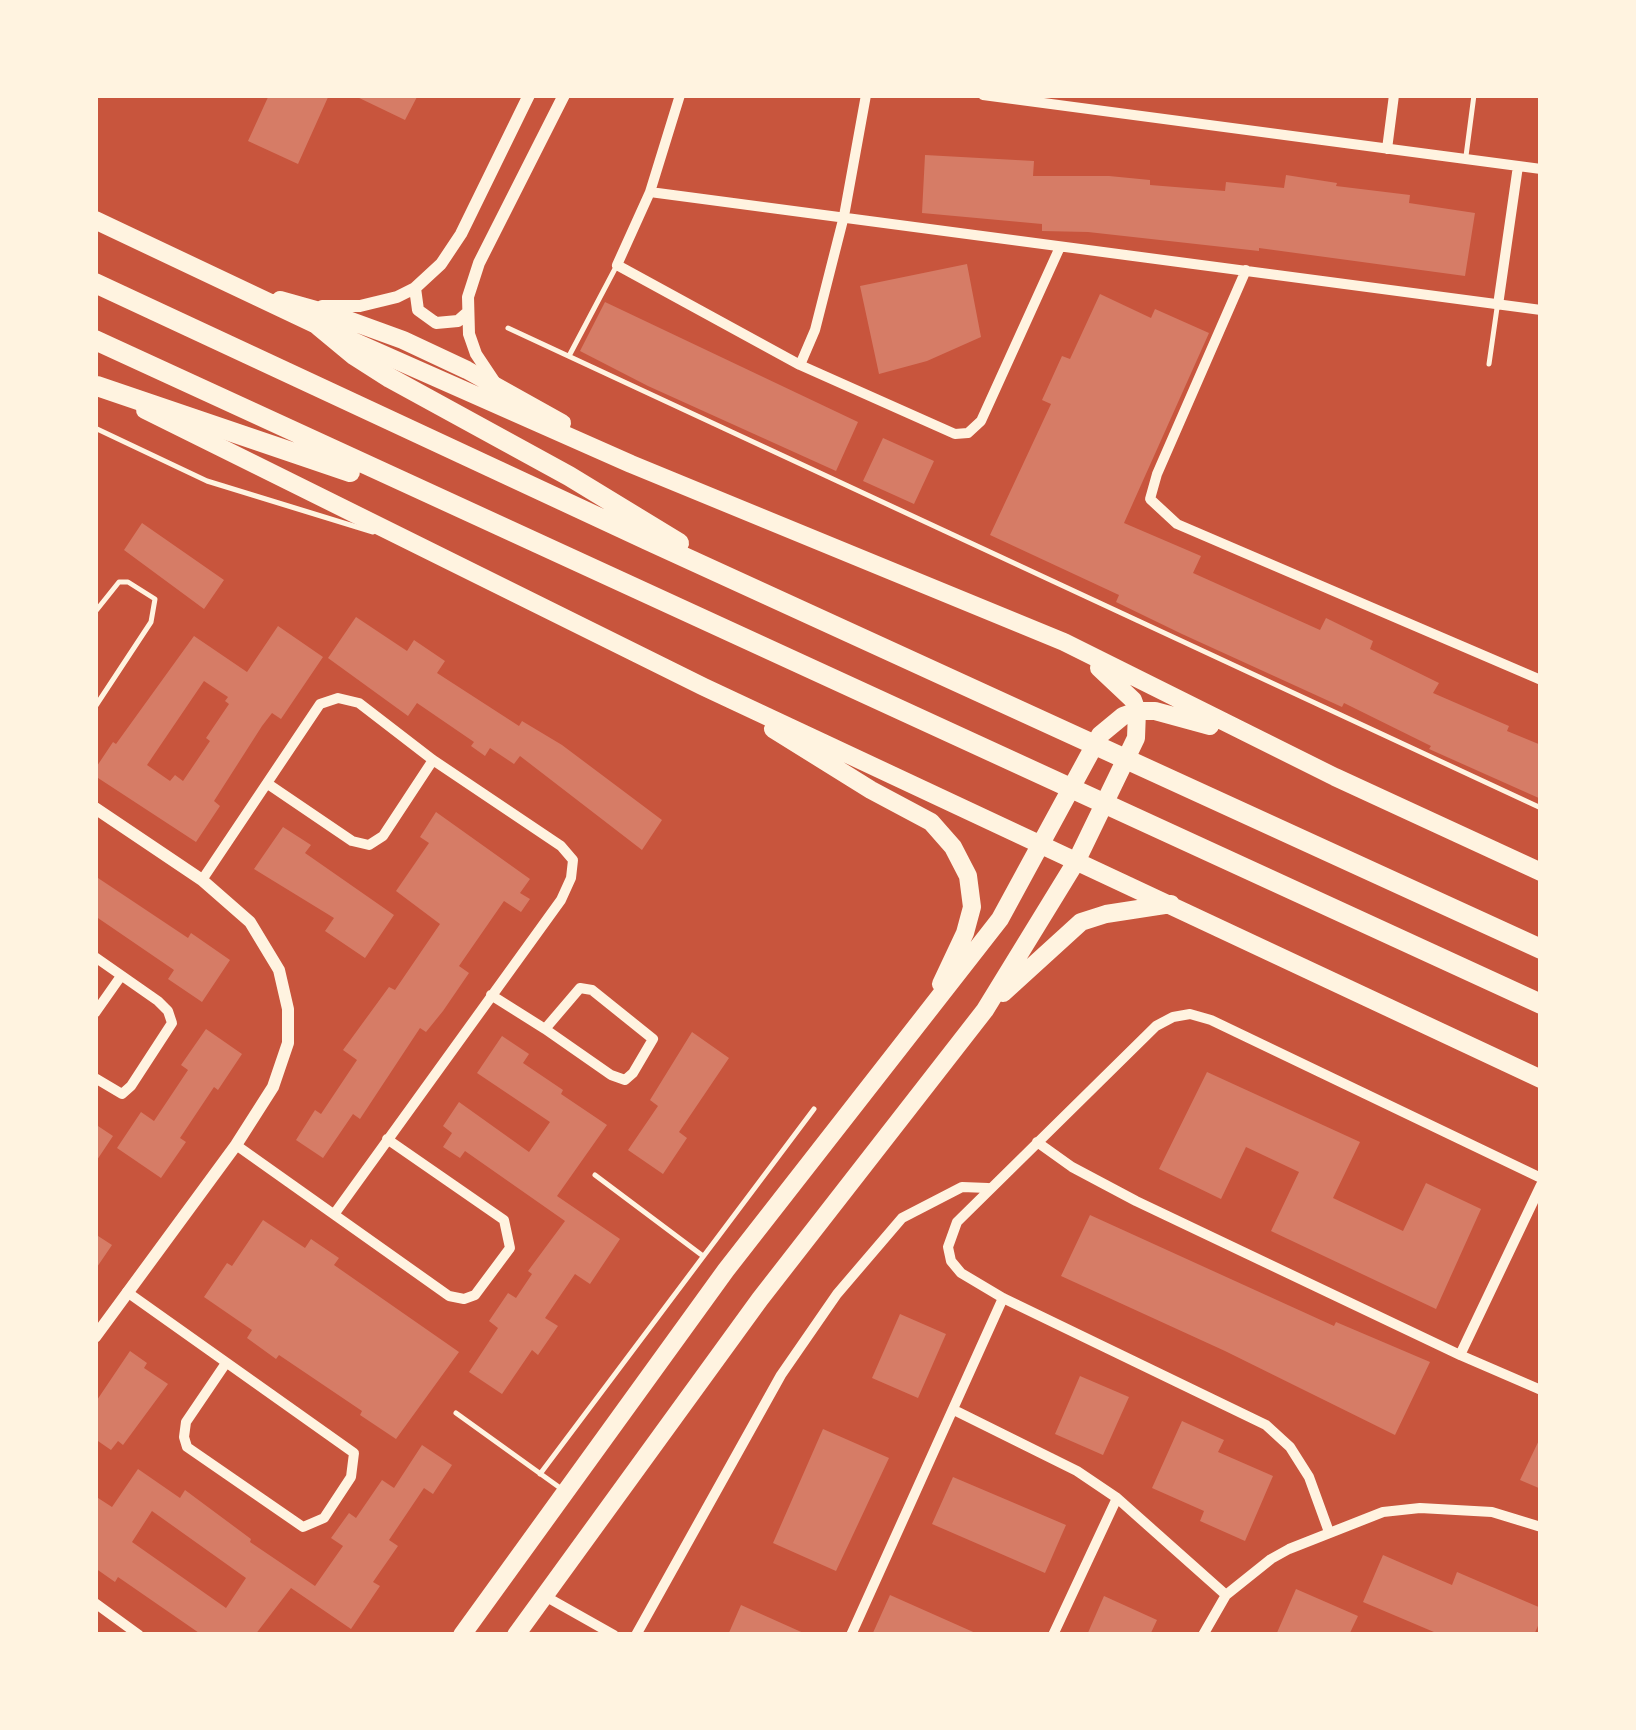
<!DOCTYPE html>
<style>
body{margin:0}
#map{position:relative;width:1636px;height:1730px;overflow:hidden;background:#c8553d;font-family:"Fira Sans Condensed",sans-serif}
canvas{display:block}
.frame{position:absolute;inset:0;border:98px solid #fff3e0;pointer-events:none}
</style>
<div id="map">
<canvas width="1636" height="1730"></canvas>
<div class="frame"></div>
</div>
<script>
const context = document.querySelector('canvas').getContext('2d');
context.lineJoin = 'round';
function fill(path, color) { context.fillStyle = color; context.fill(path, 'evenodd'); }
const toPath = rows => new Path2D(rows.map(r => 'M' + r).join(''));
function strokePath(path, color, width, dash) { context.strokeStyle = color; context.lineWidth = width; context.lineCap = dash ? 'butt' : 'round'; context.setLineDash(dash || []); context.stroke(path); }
fill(toPath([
 [269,95,329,95,298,164,248,141],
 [353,95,418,95,405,120],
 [925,155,1034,161,1033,176,1109,176,1150,180,1150,185,1225,191,1226,182,1284,188,1286,175,1337,183,1336,186,1410,195,1409,203,1475,213,1465,276,1259,248,1259,251,1088,232,1042,231,1042,224,922,213],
 [967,264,981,337,927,361,879,374,860,286],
 [1100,294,1151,318,1155,309,1209,333,1124,523,1201,556,1193,573,1320,630,1326,618,1373,641,1370,649,1439,683,1433,693,1509,726,1507,731,1541,745,1541,799,1429,749,1431,746,1344,703,1342,707,1182,634,1116,602,1119,595,990,535,1051,404,1042,400,1062,356,1070,359],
 [605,302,858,422,836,471,648,386,580,351],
 [883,438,934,461,914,504,863,481],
 [142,523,224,580,204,609,124,550],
 [356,617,407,651,414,640,445,661,437,673,519,726,522,721,562,745,662,820,642,850,520,756,514,764,490,748,485,756,471,746,474,742,417,703,408,716,328,658],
 [278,626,323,657,281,719,272,713,262,726,214,801,220,806,196,842,95,776,95,769,113,742,116,744,194,636,247,672],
 [204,681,228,697,225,701,229,704,206,738,210,741,183,781,175,775,170,781,147,765],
 [436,812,530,879,520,893,530,899,521,912,504,901,459,966,469,973,443,1011,426,1032,420,1028,360,1119,353,1114,323,1158,296,1140,315,1110,321,1114,357,1060,343,1050,389,987,395,990,440,924,396,891,429,843,420,837],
 [283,827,311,845,305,853,394,915,365,958,325,931,334,918,254,869],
 [95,876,188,938,191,933,230,960,202,1002,168,979,174,970,95,916],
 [206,1029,242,1054,218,1090,214,1087,180,1138,186,1142,161,1178,117,1148,141,1112,154,1121,188,1070,181,1065],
 [692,1032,729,1058,679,1132,687,1138,663,1174,628,1150,658,1106,650,1100],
 [502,1036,529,1054,523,1063,563,1090,561,1094,607,1125,557,1196,620,1239,590,1284,575,1274,545,1318,558,1326,538,1355,532,1350,502,1394,469,1372,498,1328,489,1321,508,1293,516,1298,532,1274,528,1271,565,1221,465,1151,460,1158,443,1147,452,1133,443,1126,459,1102,529,1152,550,1122,477,1073],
 [1207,1072,1360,1142,1333,1198,1403,1231,1426,1183,1481,1209,1436,1309,1271,1231,1299,1172,1246,1147,1221,1199,1159,1169],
 [95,1124,113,1136,95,1163],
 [1090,1215,1334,1326,1336,1322,1430,1362,1395,1435,1225,1351,1061,1276],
 [263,1220,305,1248,311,1239,339,1258,334,1265,459,1352,396,1439,360,1415,362,1411,279,1355,276,1359,247,1338,252,1330,204,1297,227,1263,232,1266],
 [95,1234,112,1245,95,1270],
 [900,1314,946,1334,918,1398,872,1378],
 [130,1351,147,1363,144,1368,168,1384,123,1445,118,1441,111,1450,95,1439,95,1403],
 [1080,1376,1129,1397,1103,1455,1055,1434],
 [1182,1421,1224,1440,1218,1452,1273,1476,1245,1541,1200,1521,1204,1511,1152,1488],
 [823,1429,889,1458,836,1571,773,1543],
 [1541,1436,1541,1489,1520,1480],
 [422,1445,452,1465,433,1494,424,1488,389,1540,398,1546,373,1582,380,1586,351,1629,291,1588,255,1635,202,1635,118,1577,115,1582,95,1568,95,1496,112,1507,138,1469,180,1498,185,1490,251,1539,250,1542,315,1586,343,1546,331,1538,349,1513,356,1518,382,1480,394,1488],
 [152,1511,246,1578,226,1608,132,1542],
 [953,1477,1066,1525,1045,1573,932,1524],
 [1383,1555,1452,1585,1457,1572,1541,1608,1541,1619,1534,1635,1441,1635,1363,1602],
 [1296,1589,1358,1616,1349,1635,1276,1635],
 [890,1595,980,1635,872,1635],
 [1104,1596,1157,1620,1150,1635,1087,1635],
 [741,1605,808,1635,728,1635]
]), '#d67c66');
strokePath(toPath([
 [1466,156,1474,95],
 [508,328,1541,808],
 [569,356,617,265],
 [1489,364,1497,308],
 [95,428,207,481,373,532],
 [95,612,119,582,128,582,155,599,151,622,95,707],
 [595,1175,703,1256],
 [456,1413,563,1490],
 [540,1474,814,1109]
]), '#fff3e0', 5);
strokePath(toPath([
 [680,95,650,192,617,265,800,365,955,434,968,433,981,421,1060,247],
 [983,95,1541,169],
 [1387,149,1394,95],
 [650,192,1541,310],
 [1246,270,1157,474,1150,499,1177,524,1541,680],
 [1498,305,1518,166],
 [800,365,815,330,844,216,866,95],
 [268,784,352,841,369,845,383,836,433,760],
 [202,880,320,704,338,698,359,703,433,760,561,846,573,860,571,878,561,900,335,1213],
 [95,957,158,1001,168,1011,172,1023,131,1086,122,1094,95,1078],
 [580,988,592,990,653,1039,633,1073,625,1080,611,1075,545,1029,580,988],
 [491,995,545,1029],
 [95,1013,121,976],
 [1037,1142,1072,1167,1136,1201,1460,1355,1541,1390],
 [236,1145,449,1296,464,1299,475,1295,510,1248,504,1220,387,1139],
 [127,1292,354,1453,351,1477,324,1518,303,1527,187,1447,184,1437,186,1422,226,1363],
 [1460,1355,1541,1185],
 [954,1410,1077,1471,1117,1498,1226,1595],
 [1329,1532,1309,1477,1290,1447,1266,1425,1003,1298,961,1273,951,1261,948,1247,957,1222,1156,1026,1173,1017,1190,1014,1211,1020,1541,1178],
 [543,1595,614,1635],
 [95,1603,139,1635],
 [636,1635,781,1375,837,1294,902,1218,962,1187,988,1188],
 [851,1635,1003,1298],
 [1053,1635,1117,1498],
 [1203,1635,1226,1595,1271,1559,1289,1549,1383,1512,1420,1508,1492,1512,1541,1527]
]), '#fff3e0', 10);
strokePath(toPath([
 [415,288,418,310,436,323,458,321,466,314],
 [322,306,360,306,397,297,415,288,441,264,461,234,529,95],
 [494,381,476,354,469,334,468,297,479,263,564,95],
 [95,808,202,880,250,922,279,970,288,1009,288,1043,273,1087,236,1145,95,1337]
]), '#fff3e0', 12);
strokePath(toPath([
 [95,220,319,326,631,464,1064,642,1335,777,1541,872],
 [280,300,337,316,403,340,467,370,562,423],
 [145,410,704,687,1541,1079],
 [773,729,871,790,931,822,953,847,968,876,972,907,965,933,941,984],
 [1003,993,1081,922,1106,914,1171,904],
 [462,1635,726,1270,1000,919,1100,735,1123,716,1137,711,1155,711,1210,726],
 [516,1635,760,1299,985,1010,1077,860,1136,738,1137,711,1133,700,1099,668]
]), '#fff3e0', 18);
strokePath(toPath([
 [95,283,647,540,1541,949],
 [319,326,354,355,390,378,569,476,679,543],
 [95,340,1541,1004],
 [97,386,350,472]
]), '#fff3e0', 20);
</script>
